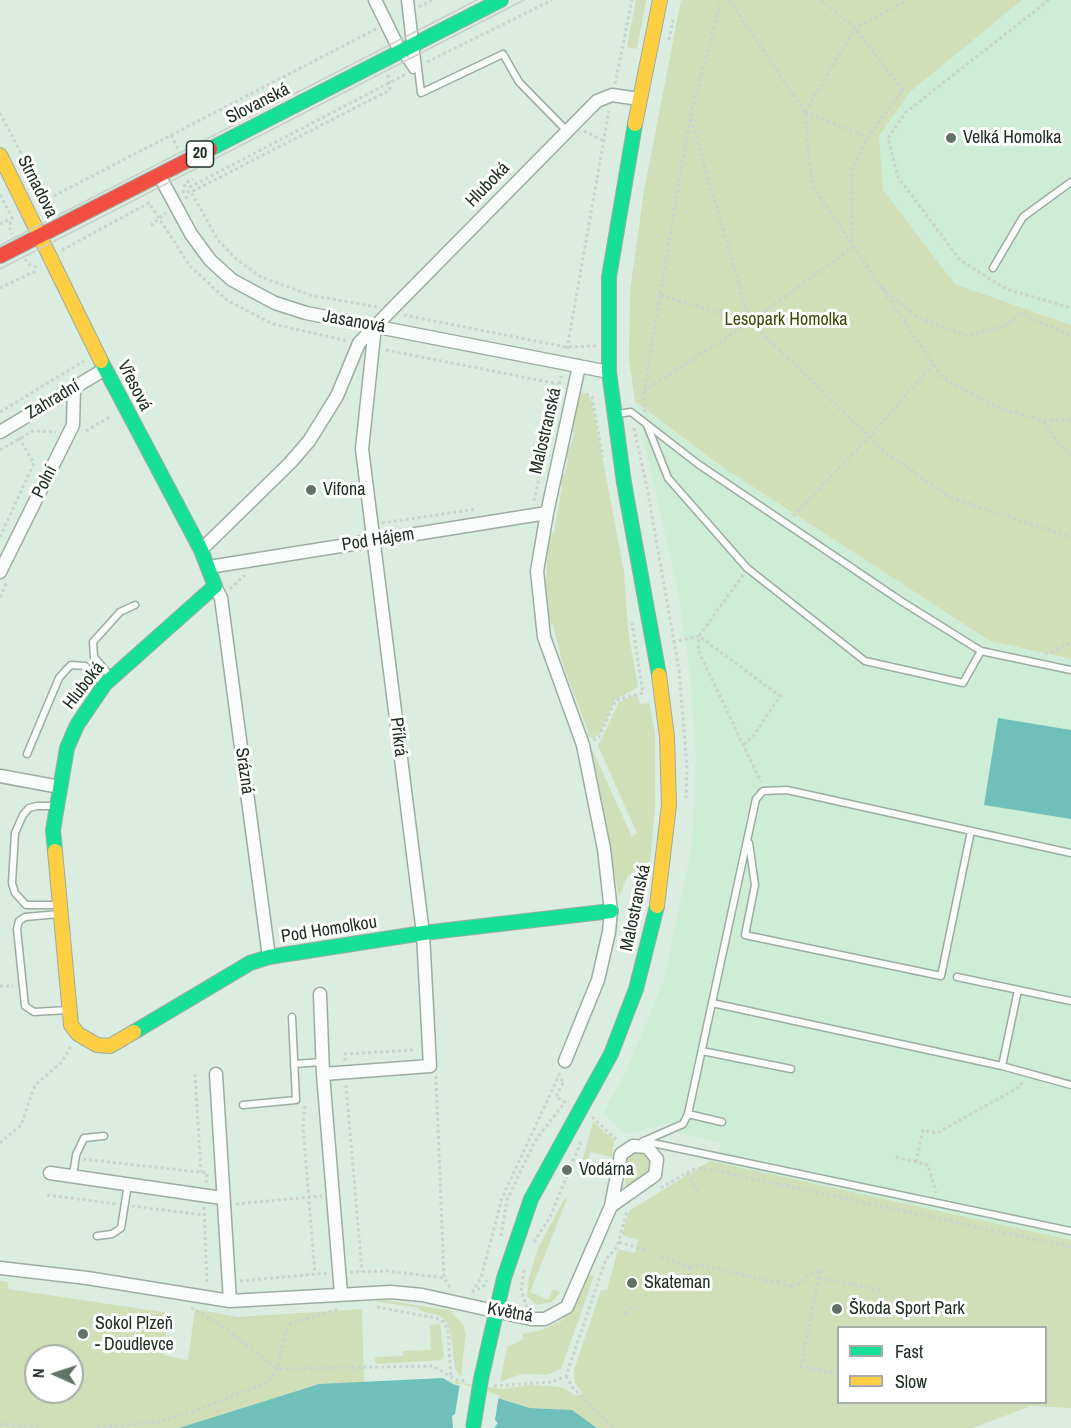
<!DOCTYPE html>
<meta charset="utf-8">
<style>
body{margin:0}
#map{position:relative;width:1071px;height:1428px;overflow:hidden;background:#daede0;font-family:"Archivo Narrow",sans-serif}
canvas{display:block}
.legend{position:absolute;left:837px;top:1326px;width:210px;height:78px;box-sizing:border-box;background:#fff;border:2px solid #a6aca8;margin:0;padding:8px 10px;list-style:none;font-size:18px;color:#212f25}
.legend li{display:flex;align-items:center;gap:12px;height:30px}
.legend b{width:30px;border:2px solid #a6aca8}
.north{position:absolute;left:24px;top:1344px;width:60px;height:60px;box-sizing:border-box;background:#fff;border:2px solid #a6aca8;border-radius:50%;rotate:273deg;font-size:16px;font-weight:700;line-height:24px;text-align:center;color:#212f25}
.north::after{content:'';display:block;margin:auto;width:21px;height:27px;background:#627266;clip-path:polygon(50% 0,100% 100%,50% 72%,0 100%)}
</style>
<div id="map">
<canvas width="1071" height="1428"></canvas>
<ul class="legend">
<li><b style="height:8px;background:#16e098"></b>Fast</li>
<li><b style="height:8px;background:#ffcf43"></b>Slow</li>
</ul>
<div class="north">N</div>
</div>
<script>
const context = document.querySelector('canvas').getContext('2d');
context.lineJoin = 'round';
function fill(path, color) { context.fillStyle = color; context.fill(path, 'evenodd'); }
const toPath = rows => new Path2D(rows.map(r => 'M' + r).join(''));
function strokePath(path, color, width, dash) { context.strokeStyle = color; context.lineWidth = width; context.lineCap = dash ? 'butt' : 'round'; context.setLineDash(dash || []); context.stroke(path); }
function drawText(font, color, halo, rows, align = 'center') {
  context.font = font + ' "Archivo Narrow",sans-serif'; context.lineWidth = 6; context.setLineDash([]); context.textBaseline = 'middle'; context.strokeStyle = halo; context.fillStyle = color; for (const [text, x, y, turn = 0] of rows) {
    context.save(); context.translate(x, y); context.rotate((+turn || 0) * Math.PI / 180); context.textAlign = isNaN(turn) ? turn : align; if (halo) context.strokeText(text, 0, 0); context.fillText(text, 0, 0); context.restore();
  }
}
fill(toPath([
 [1022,0,1071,0,1071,325,955,284,883,190,879,136,910,92],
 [635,401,724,468,990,641,1071,659,1071,1240,717,1163,720,1143,680,1133,673,1122,626,1134,603,1113,626,1072,664,980,692,846,696,760,690,670,676,582]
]), '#cdedd7');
fill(toPath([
 [636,0,646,0,637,49,627,47],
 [681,0,1022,0,910,92,879,136,883,190,955,284,1071,325,1071,659,990,641,724,468,635,401,629,360,630,291,644,191],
 [582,392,589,396,592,403,624,572,628,630,638,687,615,700,600,733,593,738,587,736,588,731,563,665,553,625,548,622,546,588,548,538,554,532,562,488,560,478,566,472,568,460,565,454,571,445,574,434,570,427],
 [637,694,640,704,649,703,655,733,655,809,650,860,628,875,619,897,590,752,593,751,632,837,637,833,598,746,619,702],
 [593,1122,614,1140,612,1157,590,1152,587,1162,582,1162],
 [634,1151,644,1152,651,1161,650,1172,626,1188,624,1167,626,1157],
 [710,1161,1071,1240,1071,1408,1031,1406,973,1428,597,1428,572,1410,530,1408,448,1381,503,1389,529,1385,549,1386,564,1388,575,1395,583,1394,575,1383,574,1370,601,1290,607,1290,618,1249,635,1253,638,1240,622,1235,629,1211],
 [838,1328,1046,1328,1046,1402,838,1402],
 [565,1198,567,1199,530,1292,548,1300,553,1289,560,1292,552,1302,537,1305,527,1296,529,1278,538,1248],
 [588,1274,594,1276,561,1369,547,1375,522,1374,500,1382,507,1347,523,1339,522,1334,542,1330,561,1321,577,1300],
 [0,1281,8,1282,8,1289,169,1313,163,1355,188,1360,195,1309,238,1317,362,1309,364,1383,319,1384,179,1428,0,1428],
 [36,1356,72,1356,72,1392,36,1392],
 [379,1299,453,1311,452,1314,462,1323,466,1333,461,1376,455,1369,450,1330,445,1320,438,1315,420,1311,419,1308,379,1302],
 [440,1324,444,1357,441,1360,376,1364,375,1357,403,1356,403,1351,431,1350,430,1325]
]), '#d0dfb7');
fill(toPath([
 [998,718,1071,730,1071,819,984,805],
 [443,1378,453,1384,530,1408,572,1410,597,1428,179,1428,319,1384]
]), '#6fc0ba');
fill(toPath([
 [460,1383,499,1395,495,1420,498,1423,494,1428,453,1428,452,1416,455,1414]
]), '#daede0');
const lane = toPath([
 [410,0,421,93,503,54,519,82,567,131],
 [402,54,413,70,405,0],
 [993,268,1023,217,1071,182],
 [617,414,631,412,698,464,901,601,981,651,1071,670],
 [647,425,668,478,747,568,865,661,963,683,981,651],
 [111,677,94,657,93,642,120,612,135,605],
 [27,754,59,678,66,670,71,665,85,666,104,684],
 [55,806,37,806,29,808,23,815,15,833,12,883,15,893,26,905,58,905],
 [749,843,755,885,745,935,941,976,971,831],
 [59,914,25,917,19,921,17,929,25,1006,34,1012,68,1010],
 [957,977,1071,1001],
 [712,1003,1002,1066,1071,1085],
 [702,1051,791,1069],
 [294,1064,322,1062],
 [1002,1066,1018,990],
 [243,1105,296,1100,292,1017],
 [688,1114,722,1122],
 [643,1141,1071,1231],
 [644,1141,683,1124,688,1114,756,799,763,791,787,790,1071,853],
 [73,1176,76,1155,84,1138,104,1136],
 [97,1236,112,1234,121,1228,128,1184]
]);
const street = toPath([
 [375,0,400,51],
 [159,175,191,234,210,260,232,280,275,303,306,313,609,372],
 [0,432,105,369],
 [201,550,290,463,309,441,337,396,359,343,394,307,597,101,612,95,639,99],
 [209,567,547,513],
 [0,572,73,425,74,387],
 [215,586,221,598,269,957],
 [0,776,60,787],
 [320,994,323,1074,341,1294],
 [565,1061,598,980,609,932,611,911,604,849,583,745,544,637,537,571,547,513,579,366],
 [216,1074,230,1301],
 [323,1074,430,1066,423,933,362,449,375,326],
 [50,1173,222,1198],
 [0,1268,87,1278,230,1301,391,1292,422,1295,531,1319,545,1319,567,1307,611,1206,621,1154,633,1146,647,1147,657,1159,655,1175,611,1206]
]);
const fast = toPath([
 [635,124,609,277,609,372,624,483,659,675],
 [210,149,501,0],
 [55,851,53,830,67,748,77,725,105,684,215,586,201,550,101,361],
 [134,1032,250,963,269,957,423,933,611,911],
 [481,1379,504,1278,531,1199,611,1054,636,989,657,906]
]);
const slow = toPath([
 [635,124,660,0],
 [0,155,101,361],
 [55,851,71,1025,78,1034,97,1045,110,1046,134,1032],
 [657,906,669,805,667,737,659,675]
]);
const jam = toPath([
 [0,256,210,149]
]);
strokePath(lane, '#9daca2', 9);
strokePath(street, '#9daca2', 15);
strokePath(fast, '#9daca2', 16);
strokePath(slow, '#9daca2', 16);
strokePath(jam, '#9daca2', 16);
strokePath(toPath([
 [729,0,805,112,812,185,942,377,994,406,1044,421,1071,419],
 [1049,0,906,112,888,138,898,177,960,260,1006,289,1071,308],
 [419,7,432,0],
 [669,40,673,20],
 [427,62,552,0],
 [615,84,632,0],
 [805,112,855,28,907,0],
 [805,112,867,137],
 [0,113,52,212],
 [691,119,750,322],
 [584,131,604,141],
 [171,135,178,149],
 [183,193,185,183,193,179],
 [0,195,12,218,9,227,12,234],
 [186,199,190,187,406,74],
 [39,206,46,200,376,29],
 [0,224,12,218],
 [153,226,152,224,166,213],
 [62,250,149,203,190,266,228,301,273,324,348,341],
 [25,259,28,264,38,268],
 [0,288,38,270],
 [882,288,917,317,968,336,1008,325,1019,313,1071,336],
 [661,295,750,322,884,451,949,497,1071,537],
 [377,307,310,295,261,277,236,259,218,240,191,192,390,90,388,75],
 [404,315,566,347,596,346],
 [567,349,609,111],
 [386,350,559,384],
 [644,391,750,322,852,248,851,172,868,137,903,90,855,28,821,0],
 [586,394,592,397,603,457],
 [0,412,84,361],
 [645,412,644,391,690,117,721,0],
 [1044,421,1058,443,1071,454],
 [634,428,647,488,679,670,687,767,686,798],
 [86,431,111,416],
 [0,450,33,431,56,432],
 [534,501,561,376],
 [793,516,869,437,933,364],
 [382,523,477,509],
 [0,537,34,463,17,435],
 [743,575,699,636,780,696,754,735,744,744],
 [230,589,245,575],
 [0,597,7,582],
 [673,642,699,636,698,650,761,782],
 [1045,654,1071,643],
 [593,740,599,737,616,700,643,693,632,623],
 [0,986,13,986],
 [345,1061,345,1054,416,1050],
 [195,1074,201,1172],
 [436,1076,444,1278,451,1289],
 [346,1085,362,1272],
 [305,1106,303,1127,315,1274],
 [592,1117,618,1141],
 [0,1143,21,1125,35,1085,62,1062,71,1046],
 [896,1157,928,1165,936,1193],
 [83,1159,207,1173,206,1183],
 [916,1162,923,1130,937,1133,1021,1086,1022,1081],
 [687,1173,700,1195],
 [661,1188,694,1169,703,1168,1071,1247],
 [47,1195,117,1204],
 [236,1204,322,1196],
 [132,1206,203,1215],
 [204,1207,207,1283],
 [501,1236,507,1200,535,1141,565,1102,556,1097,564,1081,557,1078],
 [534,1242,550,1217,582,1139],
 [619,1242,649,1251],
 [661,1256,689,1267,700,1265,791,1286,790,1290],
 [689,1267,691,1278],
 [524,1270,521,1291,527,1307],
 [820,1271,801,1366,838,1374],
 [350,1272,388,1271,444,1278],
 [819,1278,884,1291],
 [240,1281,329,1273],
 [778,1283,779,1276],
 [791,1286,797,1285,814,1272,823,1271],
 [472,1292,484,1286,487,1280],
 [472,1292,481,1278,502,1198,561,1071],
 [377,1307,436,1318,444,1322,448,1331,451,1378],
 [191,1308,221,1325,277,1369,433,1366,456,1380,467,1381],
 [625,1314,629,1308,635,1309],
 [566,1376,573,1388,615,1428],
 [494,1386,552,1382,566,1376,606,1259,617,1247,627,1211],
 [0,1424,43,1428],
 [97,1428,159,1422,198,1410,268,1382,277,1369,285,1334,290,1324,338,1309]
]), '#ccd2ce', 3, [3, 3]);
strokePath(lane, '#f9fcfa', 6);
strokePath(street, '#f9fcfa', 12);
strokePath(fast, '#16e098', 14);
strokePath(slow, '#ffcf43', 14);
strokePath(jam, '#f24e42', 14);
strokePath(toPath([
 [0,245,477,0],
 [0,269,524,0]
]), '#c9cecb', 1.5);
const fastBridge = toPath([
 [473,1428,481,1379]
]);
strokePath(fastBridge, '#9daca2', 16, []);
strokePath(fastBridge, '#16e098', 14);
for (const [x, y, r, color] of [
 [951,138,6,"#627266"],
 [311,490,6,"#627266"],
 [567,1170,6,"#627266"],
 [632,1283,6,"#627266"],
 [837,1309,6,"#627266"],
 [83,1334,6,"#627266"]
]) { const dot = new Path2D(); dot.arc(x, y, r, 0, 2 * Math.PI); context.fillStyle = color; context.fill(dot); strokePath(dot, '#fff', 2); }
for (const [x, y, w] of [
 [200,154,27]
]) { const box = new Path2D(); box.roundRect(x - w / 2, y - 13, w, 26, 4.5); context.fillStyle = '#fff'; context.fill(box); strokePath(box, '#212f25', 1.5); }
drawText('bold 16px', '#212f25', null, [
 ["20",200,154]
]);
drawText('18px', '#212f25', '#fff', [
 ["Slovanská",258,104,-27],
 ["Hluboká",488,185,-46],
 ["Strnadova",37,187,63],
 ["Jasanová",354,322,10],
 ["Vřesová",134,386,63],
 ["Zahradní",53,400,-31],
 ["Malostranská",546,431,-77],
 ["Polní",45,482,-63],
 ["Pod Hájem",378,540,-9],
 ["Hluboká",84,686,-52],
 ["Příkrá",398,737,83],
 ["Srázná",244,771,82],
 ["Malostranská",636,908,-78],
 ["Pod Homolkou",329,930,-9],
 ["Květná",510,1313,10]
]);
drawText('18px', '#212f25', '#fff', [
 ["Velká Homolka",963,138],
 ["Vifona",323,490],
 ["Vodárna",579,1170],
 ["Skateman",644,1283],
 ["Škoda Sport Park",849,1309],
 ["Sokol Plzeň",95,1324],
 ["- Doudlevce",95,1345]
], 'left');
drawText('18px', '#404900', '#fff', [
 ["Lesopark Homolka",786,320]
]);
</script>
